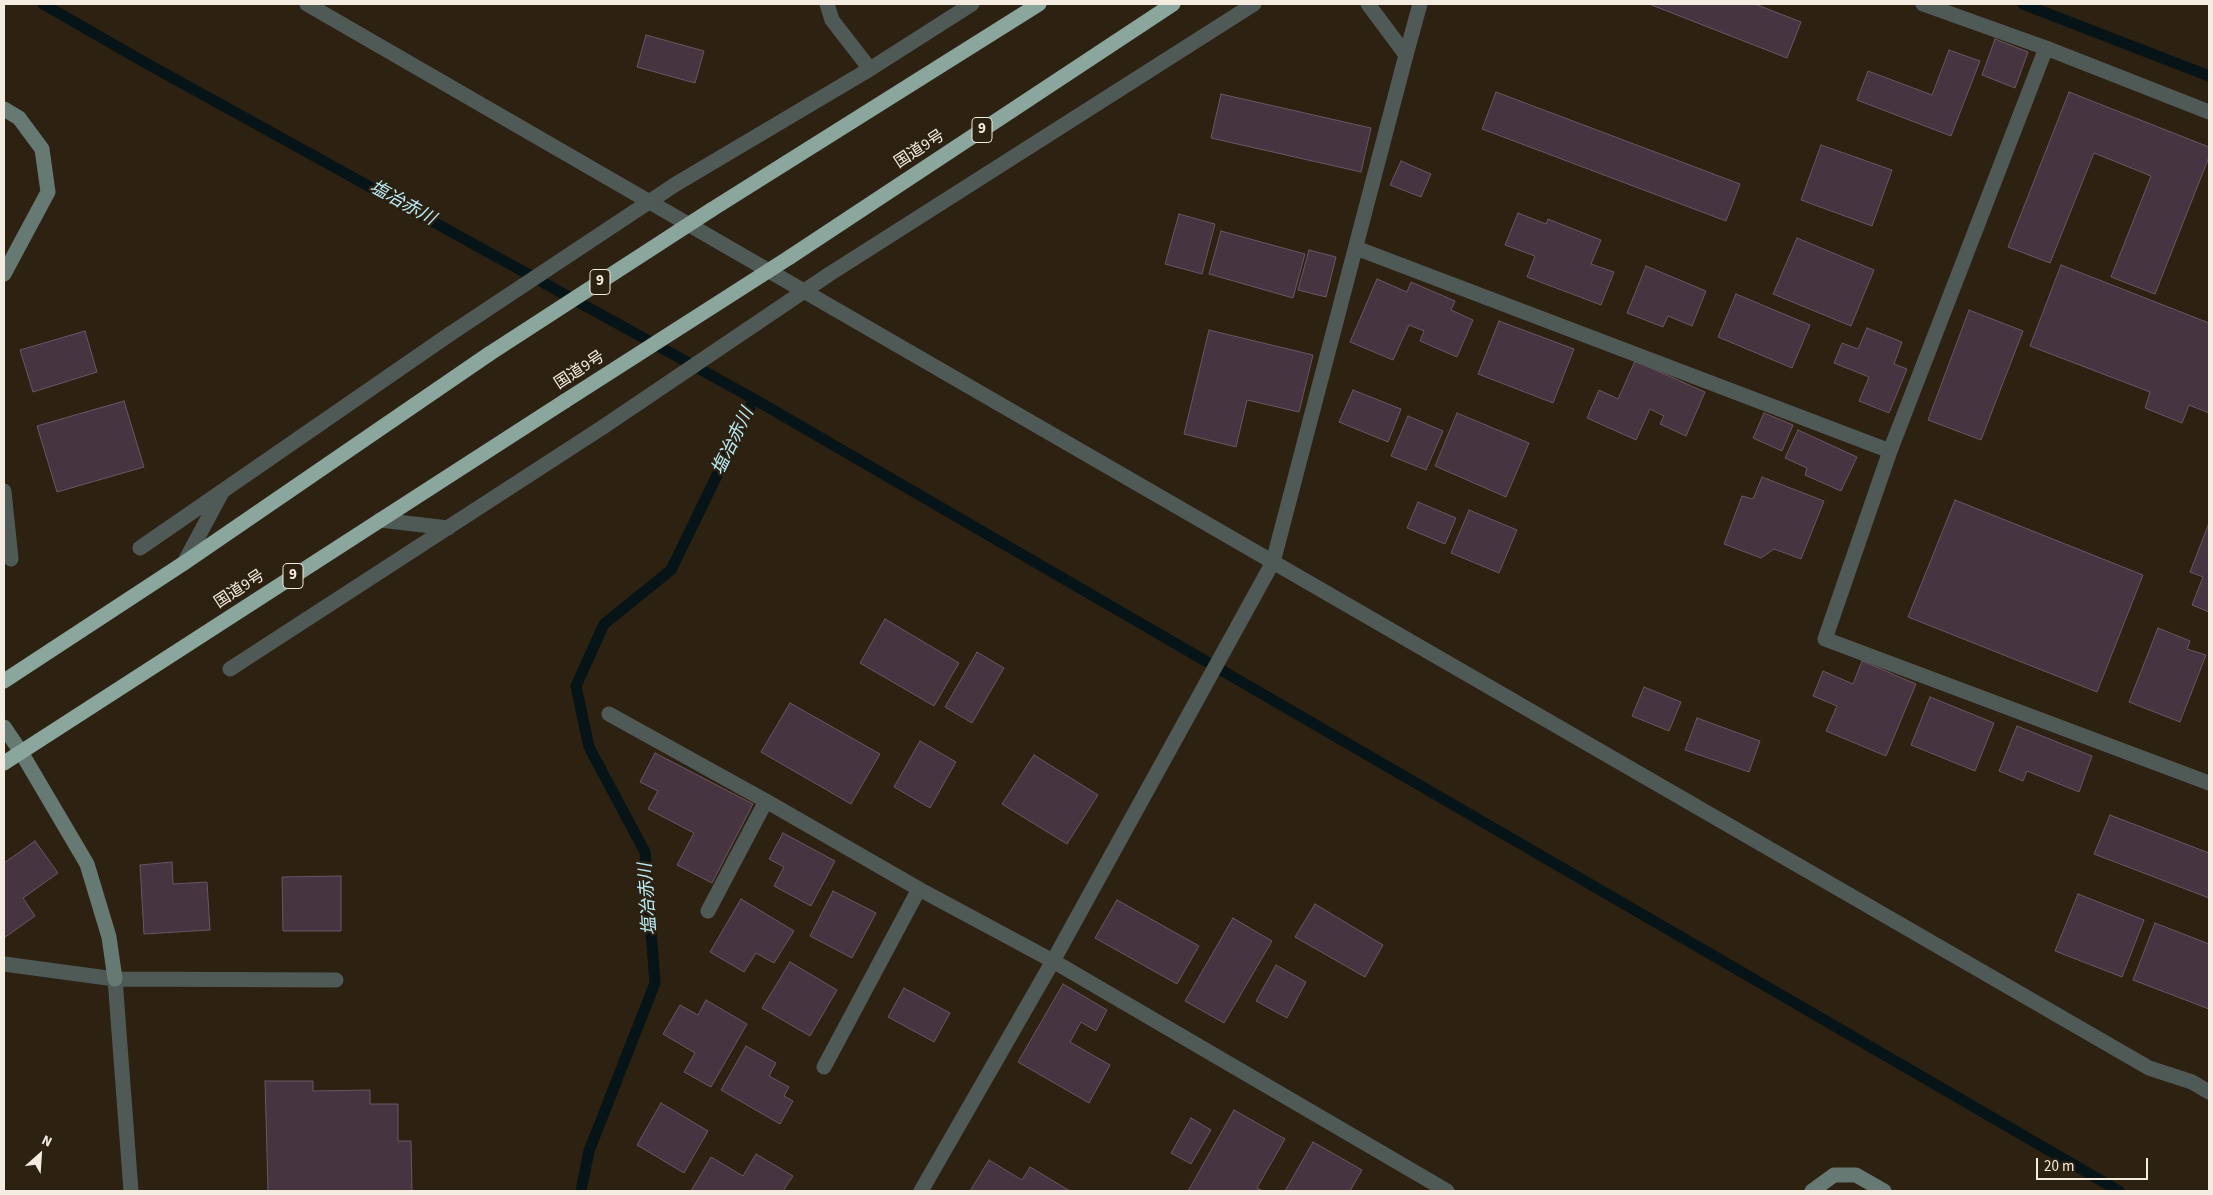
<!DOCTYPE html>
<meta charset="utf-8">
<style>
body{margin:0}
#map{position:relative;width:2213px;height:1195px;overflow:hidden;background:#2d2111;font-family:"Source Sans 3",sans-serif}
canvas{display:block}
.frame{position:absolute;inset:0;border:5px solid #f4ece1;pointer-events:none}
.north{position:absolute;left:15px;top:1130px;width:50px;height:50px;-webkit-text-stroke:4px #2d2111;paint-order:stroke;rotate:26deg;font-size:14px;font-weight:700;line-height:20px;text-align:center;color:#f4ece1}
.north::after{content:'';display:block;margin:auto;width:18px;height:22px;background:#f4ece1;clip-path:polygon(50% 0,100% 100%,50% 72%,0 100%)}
.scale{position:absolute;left:2036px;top:1158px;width:112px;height:22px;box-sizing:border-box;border:2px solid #f4ece1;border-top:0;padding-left:6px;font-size:15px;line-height:18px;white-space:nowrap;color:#f4ece1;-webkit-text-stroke:4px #2d2111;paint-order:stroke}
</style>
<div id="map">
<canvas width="2213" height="1195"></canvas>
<div class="frame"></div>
<div class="north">N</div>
<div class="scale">20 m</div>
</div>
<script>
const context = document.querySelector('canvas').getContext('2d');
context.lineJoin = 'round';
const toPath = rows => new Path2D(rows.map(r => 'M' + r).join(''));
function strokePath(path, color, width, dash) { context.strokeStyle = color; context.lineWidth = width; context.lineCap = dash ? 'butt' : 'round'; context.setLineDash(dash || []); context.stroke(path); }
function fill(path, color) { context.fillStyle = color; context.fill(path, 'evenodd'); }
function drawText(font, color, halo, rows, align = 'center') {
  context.font = font + ' "Source Sans 3","Noto Sans JP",sans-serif'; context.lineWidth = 4.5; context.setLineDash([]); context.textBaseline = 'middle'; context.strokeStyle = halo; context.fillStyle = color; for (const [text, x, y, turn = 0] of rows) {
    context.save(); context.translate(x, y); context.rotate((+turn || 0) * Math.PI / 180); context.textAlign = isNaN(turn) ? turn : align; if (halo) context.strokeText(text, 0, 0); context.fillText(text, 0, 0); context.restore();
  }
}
strokePath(toPath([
 [43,4,144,62,754,399,671,570,604,624,576,686,589,747,645,852,655,983,589,1151,581,1191],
 [2023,4,2209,76],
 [754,399,2119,1191]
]), '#061417', 11);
const building = toPath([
 [1649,4,1755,4,1801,22,1787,58,1649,4],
 [646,35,704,51,695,83,637,67,646,35],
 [1995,39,2028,52,2015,88,1982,75,1995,39],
 [1949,50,1980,61,1951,136,1857,100,1868,71,1932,95,1949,50],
 [1496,92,1740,184,1726,221,1482,129,1496,92],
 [2069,92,2209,147,2209,157,2155,294,2111,277,2151,176,2094,153,2050,263,2008,247,2069,92],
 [1221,94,1371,128,1361,172,1211,138,1221,94],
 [1821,145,1892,170,1872,226,1801,200,1821,145],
 [1401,161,1431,174,1421,197,1390,185,1401,161],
 [1518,213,1546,224,1548,219,1601,240,1591,264,1614,272,1601,305,1527,277,1535,256,1505,245,1518,213],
 [1179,214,1215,224,1202,274,1165,264,1179,214],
 [1221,231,1305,254,1293,298,1209,274,1221,231],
 [1797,238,1874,270,1851,326,1773,294,1797,238],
 [1309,250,1336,257,1326,297,1298,290,1309,250],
 [2061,265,2209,323,2209,413,2189,405,2182,423,2145,408,2150,392,2030,346,2061,265],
 [1646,266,1706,291,1692,326,1668,316,1663,327,1627,313,1646,266],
 [1377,279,1407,292,1411,282,1455,301,1451,310,1473,320,1457,357,1420,341,1424,331,1409,325,1393,360,1350,342,1377,279],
 [1736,294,1810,325,1792,368,1718,337,1736,294],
 [1969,310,2023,331,1981,440,1928,420,1969,310],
 [1499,321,1574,349,1553,403,1478,374,1499,321],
 [1867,328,1902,342,1894,364,1907,369,1889,413,1859,401,1869,377,1834,363,1842,343,1858,349,1867,328],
 [1209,330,1313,355,1299,412,1247,400,1236,447,1184,434,1209,330],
 [85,331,97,372,33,392,20,350,85,331],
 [1635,361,1705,392,1686,436,1660,424,1664,416,1650,409,1636,440,1587,418,1599,390,1618,399,1635,361],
 [1353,390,1401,409,1388,442,1339,422,1353,390],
 [124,401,144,467,57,492,37,426,124,401],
 [1457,413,1529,443,1506,497,1435,466,1457,413],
 [1764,413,1793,425,1782,451,1753,438,1764,413],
 [1408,416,1443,431,1426,470,1391,456,1408,416],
 [1798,430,1857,457,1841,491,1805,475,1807,468,1785,458,1798,430],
 [1762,477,1824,501,1801,559,1774,549,1761,558,1724,544,1742,496,1753,499,1762,477],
 [1955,500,2143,575,2097,692,1908,617,1955,500],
 [1418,502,1456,518,1445,544,1407,528,1418,502],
 [1469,510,1517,530,1499,573,1451,553,1469,510],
 [2209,523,2209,612,2192,605,2203,577,2190,572,2209,523],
 [885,619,959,663,934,706,860,663,885,619],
 [2158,628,2190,641,2187,649,2206,655,2180,722,2129,702,2158,628],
 [977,652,1004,668,972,723,945,707,977,652],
 [1862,661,1916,684,1886,756,1826,731,1837,706,1813,696,1823,671,1853,684,1862,661],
 [1644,687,1681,702,1669,731,1632,716,1644,687],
 [1930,697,1994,723,1975,771,1911,745,1930,697],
 [790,703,880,754,851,804,761,752,790,703],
 [1697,718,1760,741,1749,772,1685,750,1697,718],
 [2017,726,2092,756,2079,792,2027,771,2023,781,1999,771,2017,726],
 [920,741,956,762,930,808,894,787,920,741],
 [655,753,753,804,712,883,677,865,694,833,648,809,658,791,640,782,655,753],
 [1034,755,1098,795,1067,844,1002,804,1034,755],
 [2110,815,2209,853,2209,898,2094,854,2110,815],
 [783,833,835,861,811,906,774,886,784,867,769,859,783,833],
 [35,841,58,873,23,898,35,916,4,938,4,863,35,841],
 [172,862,173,884,207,882,210,930,144,934,140,865,172,862],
 [341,876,341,931,283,931,282,877,341,876],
 [833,891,876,913,852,958,810,936,833,891],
 [2078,894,2144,920,2122,977,2055,951,2078,894],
 [741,899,794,931,774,963,756,953,744,972,710,952,741,899],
 [1117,900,1199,946,1177,984,1095,938,1117,900],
 [1315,904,1383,945,1365,977,1295,937,1315,904],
 [1233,918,1272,941,1224,1023,1185,1001,1233,918],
 [2155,923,2209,944,2209,1009,2133,980,2155,923],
 [790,962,837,990,810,1036,762,1008,790,962],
 [1276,965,1306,982,1287,1018,1256,1001,1276,965],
 [1063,984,1107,1010,1096,1031,1081,1022,1070,1042,1110,1065,1089,1103,1018,1062,1063,984],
 [904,988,950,1013,934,1042,888,1017,904,988],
 [706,1000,747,1024,711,1087,684,1072,695,1053,663,1034,680,1005,698,1015,706,1000],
 [746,1046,776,1063,769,1076,789,1087,784,1096,793,1101,780,1124,721,1090,746,1046],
 [265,1081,313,1081,313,1091,370,1090,370,1104,398,1104,398,1141,411,1141,412,1191,268,1191,265,1081],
 [661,1103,708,1131,684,1173,637,1145,661,1103],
 [1234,1110,1285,1139,1257,1188,1263,1191,1188,1191,1234,1110],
 [1191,1118,1211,1130,1191,1164,1171,1153,1191,1118],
 [1313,1142,1362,1170,1350,1191,1285,1191,1313,1142],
 [756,1154,793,1176,783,1191,691,1191,711,1157,743,1176,756,1154],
 [989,1160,1022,1180,1030,1167,1070,1191,970,1191,989,1160]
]);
fill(building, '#473441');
strokePath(building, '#6b5664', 1);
strokePath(toPath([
 [307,4,2149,1068,2192,1082,2209,1092],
 [827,4,832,20,870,69],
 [1923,4,2046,48,2209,112],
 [2046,48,1890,451,1825,639,2209,783],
 [1406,55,1420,4],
 [676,184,870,69,972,4],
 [1356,248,1890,451],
 [828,275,1254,4],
 [4,491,11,559],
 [380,520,448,528],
 [140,548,450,334],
 [184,563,221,494],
 [230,669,603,427],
 [609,714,766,801],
 [708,911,766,801,919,889,1053,961,1447,1191],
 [4,964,115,979,336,980],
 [115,979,131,1191],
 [824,1067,919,889],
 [921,1191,1053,961,1273,562,1406,55,1368,4]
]), '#4f5a57', 15);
strokePath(toPath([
 [4,109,19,118,42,149,48,192,4,274],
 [4,727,21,752,87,864,109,937,115,979],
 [1812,1191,1834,1175,1856,1175,1884,1191]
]), '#677973', 15);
strokePath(toPath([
 [711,210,1039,4],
 [790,257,1173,4],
 [4,681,184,563,489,354],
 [4,763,565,401]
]), '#8aa69d', 15);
strokePath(toPath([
 [450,334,676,184],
 [603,427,828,275]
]), '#4f5a57', 15);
strokePath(toPath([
 [489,354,711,210],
 [565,401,790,257]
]), '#8aa69d', 15);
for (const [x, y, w] of [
 [982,130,20],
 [600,282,20],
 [293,576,20]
]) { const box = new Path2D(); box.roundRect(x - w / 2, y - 12.5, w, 25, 4); context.fillStyle = '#2d2111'; context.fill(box); strokePath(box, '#f4ece1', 1); }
drawText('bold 15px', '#f4ece1', null, [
 ["9",982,130],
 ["9",600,282],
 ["9",293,576]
]);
drawText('16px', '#f4ece1', '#2d2111', [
 ["国道9号",920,150,-33],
 ["国道9号",580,371,-33],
 ["国道9号",240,590,-33]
]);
drawText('italic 18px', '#b9ecf7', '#2d2111', [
 ["塩冶赤川",402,204,29],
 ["塩冶赤川",734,442,-64],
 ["塩冶赤川",649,899,-94]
]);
</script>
